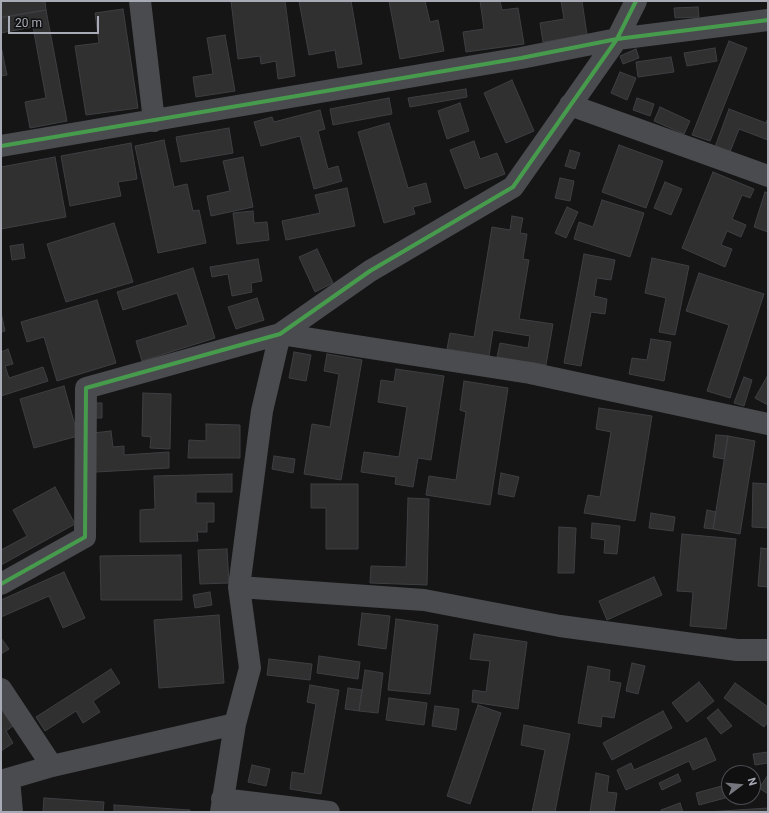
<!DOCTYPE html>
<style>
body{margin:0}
#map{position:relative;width:769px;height:813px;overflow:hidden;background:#151516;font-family:Roboto,sans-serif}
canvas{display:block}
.frame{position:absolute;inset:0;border:2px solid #a8abb5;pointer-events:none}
.north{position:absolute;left:721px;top:765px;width:40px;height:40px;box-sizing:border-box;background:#101011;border:1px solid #4d4e53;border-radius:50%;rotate:74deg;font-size:11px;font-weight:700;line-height:16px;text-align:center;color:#a8abb5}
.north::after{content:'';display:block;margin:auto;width:14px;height:18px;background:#75767d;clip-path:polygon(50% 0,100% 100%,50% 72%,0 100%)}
.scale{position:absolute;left:8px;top:16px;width:91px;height:18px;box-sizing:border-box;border:2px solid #a8abb5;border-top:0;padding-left:5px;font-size:12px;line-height:14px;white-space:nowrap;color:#a8abb5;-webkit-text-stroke:3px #101011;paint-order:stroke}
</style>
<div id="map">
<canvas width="769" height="813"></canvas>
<div class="frame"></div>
<div class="north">N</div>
<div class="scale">20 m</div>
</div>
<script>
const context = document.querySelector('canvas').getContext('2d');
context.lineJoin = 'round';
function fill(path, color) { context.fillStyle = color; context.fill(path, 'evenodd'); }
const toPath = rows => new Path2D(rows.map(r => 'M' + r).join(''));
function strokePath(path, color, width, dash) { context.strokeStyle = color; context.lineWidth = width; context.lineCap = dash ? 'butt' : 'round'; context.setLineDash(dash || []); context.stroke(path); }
const building = toPath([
 [1,1,45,1,46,10,1,17,1,1],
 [231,1,285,1,295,76,278,79,276,61,261,64,260,56,238,59,231,1],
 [299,1,351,1,362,64,338,68,335,50,309,55,299,1],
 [389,1,425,1,430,22,438,20,444,51,400,59,389,1],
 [480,1,500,1,502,10,518,8,524,44,466,52,463,32,484,29,480,1],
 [561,1,582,1,587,35,543,42,540,23,564,19,561,1],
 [698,7,699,17,675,18,674,8,698,7],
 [123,9,138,108,86,115,75,46,99,43,95,13,123,9],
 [46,10,67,121,30,128,25,102,46,98,33,27,1,33,1,18,46,10],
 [225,35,235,91,196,97,193,77,213,74,207,38,225,35],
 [729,41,747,48,710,141,692,135,729,41],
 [1,46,7,75,1,76,1,46],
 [715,48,717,61,687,66,684,53,715,48],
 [636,49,639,58,623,64,620,56,636,49],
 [671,57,674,72,638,77,636,62,671,57],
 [620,72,636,78,627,100,611,93,620,72],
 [512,80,534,131,506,143,484,93,512,80],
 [466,89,467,97,410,107,408,98,466,89],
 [389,98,392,114,333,125,330,109,389,98],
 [637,98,654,104,650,116,633,110,637,98],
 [460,103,469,131,447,139,438,111,460,103],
 [660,107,690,121,684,134,654,121,660,107],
 [729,109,766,123,768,118,768,140,739,129,730,152,715,147,729,109],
 [320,110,325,129,318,131,328,169,338,166,342,181,314,189,300,136,261,146,254,122,272,117,274,122,320,110],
 [389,123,408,188,426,183,431,202,413,207,415,214,384,223,358,132,389,123],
 [229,128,233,153,181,162,176,137,229,128],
 [164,140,174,187,187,184,193,211,199,210,206,243,158,253,135,146,164,140],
 [474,141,480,159,497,153,505,174,465,189,450,150,474,141],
 [131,143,137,179,118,182,121,196,70,206,61,156,131,143],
 [619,145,663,161,646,208,602,192,619,145],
 [570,150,580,153,575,169,565,166,570,150],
 [55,157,66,217,1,229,1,167,55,157],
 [243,157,253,207,211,216,207,196,230,191,223,161,243,157],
 [713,172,754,189,750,198,742,195,732,219,746,225,741,237,727,231,721,245,732,249,725,267,682,248,713,172],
 [560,178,574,181,570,201,555,198,560,178],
 [665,182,682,189,671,215,654,208,665,182],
 [347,188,355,226,286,240,282,221,320,213,315,195,347,188],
 [765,192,768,193,768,232,754,227,765,192],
 [602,200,644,213,630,257,574,239,579,222,593,227,602,200],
 [567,207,578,212,566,238,555,233,567,207],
 [253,211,254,223,267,222,269,240,237,244,233,213,253,211],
 [512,216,523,218,520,233,527,234,523,259,529,260,519,319,553,324,546,365,497,357,500,343,528,348,530,336,493,330,489,356,447,349,450,333,474,337,492,227,510,230,512,216],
 [114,223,133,282,66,302,47,244,114,223],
 [23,244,25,258,12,260,10,246,23,244],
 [317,249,333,283,315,292,299,257,317,249],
 [584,254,615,260,611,280,597,278,594,296,607,299,605,314,591,312,581,366,564,363,584,254],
 [652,258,689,266,675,335,659,332,666,298,645,293,652,258],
 [258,259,262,281,251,283,252,292,232,296,228,274,212,277,210,267,258,259],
 [193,268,215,338,142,361,136,341,188,325,177,293,123,310,117,292,193,268],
 [699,273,764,294,730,398,707,391,729,325,686,311,699,273],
 [257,298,264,320,236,329,228,307,257,298],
 [97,300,116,363,57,381,44,337,27,342,21,322,97,300],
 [1,312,5,331,1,332,1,312],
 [651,339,671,342,664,381,629,374,632,358,647,360,651,339],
 [8,349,13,364,5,366,9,378,43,367,48,381,1,396,1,352,8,349],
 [294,352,311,355,306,381,289,378,294,352],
 [327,354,362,360,341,480,304,474,312,424,330,427,339,374,324,371,327,354],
 [396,369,444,376,431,460,418,458,413,487,395,484,396,477,361,472,364,452,399,457,407,407,378,402,381,380,394,382,396,369],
 [768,375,768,405,755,398,768,375],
 [744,377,752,380,744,406,734,403,744,377],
 [464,381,508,388,490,505,426,495,429,476,456,480,466,412,460,410,464,381],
 [64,386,78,436,34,448,20,399,64,386],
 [143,393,171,394,170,449,150,448,151,437,142,436,143,393],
 [91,403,102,403,102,418,92,418,91,403],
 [599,408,652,416,635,521,584,513,588,495,600,497,611,432,596,429,599,408],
 [206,424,240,425,240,458,188,458,189,440,206,441,206,424],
 [111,431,113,447,124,446,124,455,169,452,169,468,96,472,93,433,111,431],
 [716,435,728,436,724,459,713,457,716,435],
 [728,436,755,441,740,534,713,529,728,436],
 [274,456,295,459,293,473,272,469,274,456],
 [501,473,519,477,514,497,498,494,501,473],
 [232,474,232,492,196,492,196,503,214,503,214,522,207,522,207,532,197,532,198,541,140,542,140,510,155,509,154,476,232,474],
 [753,483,768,484,768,528,752,527,753,483],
 [311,484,358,484,358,549,326,549,326,508,311,508,311,484],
 [55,487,75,524,1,565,1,550,27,536,13,510,55,487],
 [408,498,429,499,427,585,370,583,371,566,406,567,408,498],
 [707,510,716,512,713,529,704,528,707,510],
 [651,513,675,517,673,531,649,528,651,513],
 [592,523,620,526,617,554,604,553,605,540,591,538,592,523],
 [559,527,576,528,574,573,558,573,559,527],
 [682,534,736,539,726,629,690,626,693,592,677,591,682,534],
 [761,548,768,549,768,587,758,586,761,548],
 [227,549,229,583,200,584,198,550,227,549],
 [181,555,182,600,101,600,100,556,181,555],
 [64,572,85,618,63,628,49,596,1,617,1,600,64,572],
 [654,577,662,595,607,620,599,601,654,577],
 [210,592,212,605,195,608,193,595,210,592],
 [362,613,390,616,386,649,358,645,362,613],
 [219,615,224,683,159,688,154,620,219,615],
 [396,619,438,625,430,694,388,690,396,619],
 [474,634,527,642,518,709,472,702,473,690,486,692,490,661,470,659,474,634],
 [1,638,9,649,1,654,1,638],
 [319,656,360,662,358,679,317,673,319,656],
 [269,659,312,664,310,680,267,675,269,659],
 [632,663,645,666,638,694,626,691,632,663],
 [588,666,610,670,609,681,621,683,614,718,602,716,601,727,578,723,588,666],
 [111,669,120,683,93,701,100,712,83,723,76,711,45,731,36,717,111,669],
 [365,670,383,673,378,713,359,711,365,670],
 [699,682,714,701,687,722,672,703,699,682],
 [735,683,768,707,768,722,764,727,724,698,735,683],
 [310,685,339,690,321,794,290,789,292,772,304,774,316,704,307,702,310,685],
 [348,688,362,690,359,711,345,709,348,688],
 [389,698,427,703,424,725,386,720,389,698],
 [478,705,501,713,470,804,447,796,478,705],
 [435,706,459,709,456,730,432,726,435,706],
 [1,708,13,726,6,731,13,743,1,751,1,708],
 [718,709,732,726,721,734,707,718,718,709],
 [663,711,672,728,612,760,603,743,663,711],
 [524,725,570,734,555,812,532,812,545,750,521,745,524,725],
 [706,738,716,760,693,770,689,761,626,790,617,770,631,763,634,770,706,738],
 [768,752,768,763,755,765,753,754,768,752],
 [252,765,270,769,266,786,248,782,252,765],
 [596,773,609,776,607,792,617,793,614,812,590,812,596,773],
 [678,774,681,781,662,790,659,783,678,774],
 [768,775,768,794,759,788,768,775],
 [729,784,729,797,699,805,696,793,729,784],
 [44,798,104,802,103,812,43,812,44,798],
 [680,803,683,812,661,812,661,810,680,803],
 [114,805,190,810,190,812,114,812,114,805],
 [768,808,768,812,706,812,768,808]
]);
fill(building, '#303031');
strokePath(building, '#3e3f42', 1);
strokePath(toPath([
 [140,1,154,121],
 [570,105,768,176],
 [1,146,521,58,617,39,768,20],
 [280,334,530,373,768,424],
 [1,584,85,537,86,388,280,334,370,271,513,187,617,39,636,1],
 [239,587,424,600,560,626,737,650,768,650],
 [1,689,52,766],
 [9,779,12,812],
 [1,781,52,766,235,724],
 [222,799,329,812],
 [221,812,235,724,250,668,239,587,262,411,280,334]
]), '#4a4b4e', 22);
strokePath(toPath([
 [1,146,521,58,617,39,768,20],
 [1,584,85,537,86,388,280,334,370,271,513,187,617,39,636,1]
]), '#469c4c', 4);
</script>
